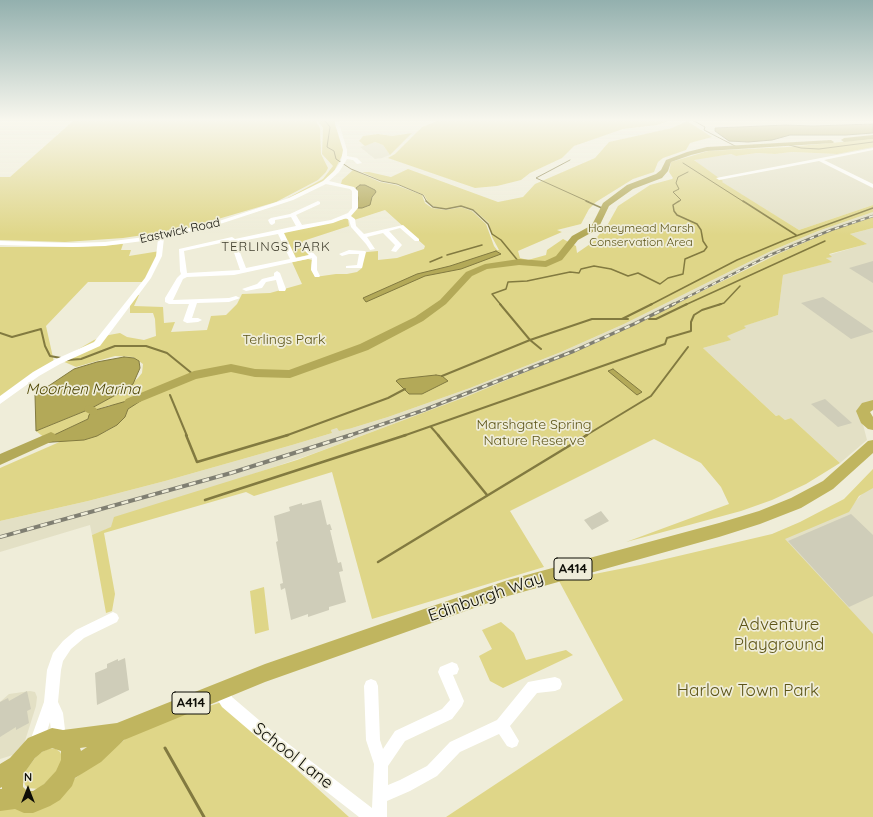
<!DOCTYPE html>
<style>
body{margin:0}
#map{position:relative;width:873px;height:817px;overflow:hidden;background:#efedd9;font-family:Quicksand,sans-serif}
canvas{display:block}
.north{position:absolute;left:8px;top:769px;width:40px;height:40px;-webkit-text-stroke:3px #efedd9;paint-order:stroke;rotate:0deg;font-size:11px;font-weight:700;line-height:16px;text-align:center;color:#0e0e07}
.north::after{content:'';display:block;margin:auto;width:14px;height:18px;background:#0e0e07;clip-path:polygon(50% 0,100% 100%,50% 72%,0 100%)}
</style>
<div id="map">
<canvas width="873" height="817"></canvas>
<div class="north">N</div>
</div>
<script>
const context = document.querySelector('canvas').getContext('2d');
context.lineJoin = 'round';
function fill(path, color) { context.fillStyle = color; context.fill(path, 'evenodd'); }
const toPath = rows => new Path2D(rows.map(r => 'M' + r).join(''));
function strokePath(path, color, width, dash) { context.strokeStyle = color; context.lineWidth = width; context.lineCap = dash ? 'butt' : 'round'; context.setLineDash(dash || []); context.stroke(path); }
function drawText(font, color, halo, rows, align = 'center') {
  context.font = font + ' Quicksand,sans-serif'; context.lineWidth = 3.5; context.setLineDash([]); context.textBaseline = 'middle'; context.strokeStyle = halo; context.fillStyle = color; for (const [text, x, y, turn = 0] of rows) {
    context.save(); context.translate(x, y); context.rotate((+turn || 0) * Math.PI / 180); context.textAlign = isNaN(turn) ? turn : align; if (halo) context.strokeText(text, 0, 0); context.fillText(text, 0, 0); context.restore();
  }
}
fill(toPath([
 [375,142,383,145,390,155,382,158,375,159,360,147],
 [873,147,873,205,799,230,721,182,693,159,731,154,736,156,757,153,775,154,792,152,837,154],
 [873,212,873,217,836,229,746,268,598,342,468,396,318,452,239,479,92,535,90,525,0,552,0,521,88,501,165,481,292,445,332,433,331,430,337,428,352,428,388,417,470,388,561,352,624,324,771,251,818,231],
 [873,228,873,402,859,409,867,440,840,463,791,418,785,420,779,415,776,416,703,348,730,340,726,336,743,326,778,315,783,275,831,262,826,258,829,255,866,244,850,234],
 [873,481,873,638,781,539,849,509],
 [30,691,35,692,37,697,36,706,24,744,16,754,0,759,0,702,9,694]
]), '#e3e0c5');
fill(toPath([
 [73,121,316,121,320,128,321,154,328,168,326,172,318,180,276,202,184,229,123,238,65,242,0,240,0,177,10,177],
 [318,121,335,121,335,124,345,150,333,173,320,184,286,199,323,179,333,166,322,154,323,128],
 [437,121,668,121,657,125,623,129,574,146,562,158,530,173,521,180,497,186,475,188,388,158,395,154,422,127],
 [687,121,712,137,690,143,686,150,663,158,658,162,654,172,633,179,596,202,589,209,581,224,557,230,562,232,518,251,520,258,528,260,546,255,547,250,563,239,576,246,577,253,593,242,608,224,618,206,650,185,672,179,673,178,669,172,671,162,708,151,787,147,873,139,873,147,837,154,792,152,775,154,757,153,736,156,731,154,694,160,723,181,722,182,799,230,873,205,873,212,818,231,771,251,624,324,561,352,470,388,388,417,352,428,339,431,337,428,331,430,332,433,292,445,165,481,88,501,0,521,0,468,64,440,84,440,107,431,117,425,125,417,128,409,133,405,110,405,92,411,88,419,46,439,36,431,90,409,123,391,138,378,142,373,143,364,133,357,115,356,76,367,60,360,94,340,109,335,120,333,127,337,144,340,156,336,155,319,153,313,130,313,130,305,134,295,139,295,134,306,163,307,164,323,175,322,171,332,207,330,211,316,226,315,237,304,242,294,270,293,302,284,292,262,308,259,312,260,311,268,315,277,336,274,347,274,357,272,362,268,364,253,367,252,378,251,378,260,397,258,424,249,425,246,385,210,354,220,350,216,356,190,341,184,342,180,353,170,380,182,396,185,422,195,425,203,432,208,446,210,461,207,472,211,486,224,494,246,497,250,496,250,499,250,492,237,489,223,474,210,461,206,446,209,433,206,428,202,424,195,397,184,382,181,362,172,369,172,391,177,408,169,498,202,523,197,535,184,595,158,609,142,672,128],
 [357,190,375,192,368,206,362,208,358,204],
 [412,133,390,155,383,145,375,142,365,146,359,141,363,136,378,134,392,136],
 [873,217,873,228,850,234,867,244,829,254,832,257,826,258,832,262,783,275,778,315,744,326,746,328,727,336,731,340,703,348,776,416,779,415,785,420,791,418,840,463,806,484,772,500,741,511,626,542,729,504,721,487,701,463,654,439,510,511,544,567,372,619,332,472,254,496,246,492,104,533,115,594,112,611,106,613,92,535,111,527,114,517,297,460,468,396,598,342,778,254,836,229],
 [344,219,348,219,349,226,303,241,301,247,309,255,294,258,282,233],
 [123,244,121,250,131,250,129,256,160,251,145,282,88,282,46,326,54,362,0,399,0,247,78,247],
 [873,469,873,488,859,496,849,512,785,539,873,634,873,817,446,817,623,700,559,581,640,565,772,534,800,522,844,499],
 [264,587,269,630,255,634,250,591],
 [501,622,514,633,526,660,566,650,573,655,503,688,490,681,479,656,492,649,482,630],
 [222,702,349,817,0,817,0,803,73,780,141,727],
 [50,748,56,749,60,752,62,756,60,769,39,789,28,788,25,785,24,780,24,773,38,754]
]), '#dfd688');
const water = toPath([
 [873,124,873,133,846,135,790,135,772,140,748,142,729,141,715,131,715,128,786,125,813,126,873,124],
 [360,185,365,185,375,190,376,192,372,197,370,205,362,208,357,208,358,198,356,188,360,185],
 [496,251,501,254,461,269,425,276,366,302,363,298,417,274,450,266,496,251],
 [124,357,134,358,139,361,140,368,133,384,123,391,90,409,36,431,35,395,74,369,97,362,124,357],
 [613,369,642,392,637,395,608,371,613,369],
 [436,375,442,376,448,381,422,394,409,394,396,381,399,379,436,375],
 [144,396,142,400,128,409,125,417,117,425,97,436,84,440,37,443,88,419,89,415,92,411,144,396]
]);
fill(water, '#b3a958');
strokePath(water, '#827a40', 1);
strokePath(toPath([
 [325,121,330,127,327,147,334,151,336,159,351,169,381,181,397,184,423,195,427,202],
 [694,121,705,127,704,130,737,147],
 [789,145,801,148,819,149,873,142],
 [570,160,536,178,589,202],
 [683,163,744,202],
 [678,202,681,200,673,192,679,189,676,183,678,177,688,172]
]), '#827a40', 1);
strokePath(toPath([
 [426,201,433,207,446,209,461,206,473,210,488,224,492,234,501,240,519,262],
 [586,201,604,209],
 [743,201,796,235],
 [447,255,482,245],
 [430,262,442,257],
 [501,305,492,294,506,289,508,282,527,281,570,272,579,273,581,269,594,266,611,269,628,276,638,273,660,284,668,278,683,274,685,259,704,251,707,247,703,241,701,230,697,224,677,215,674,211,673,205,679,201],
 [650,305,737,260,785,240,873,208],
 [685,305,825,241],
 [718,305,724,303,740,286]
]), '#827a40', 1.5);
strokePath(toPath([
 [500,304,530,340,541,349],
 [622,319,652,304],
 [649,319,656,319,687,304],
 [0,333,12,337,41,329,45,346,50,356,61,358],
 [67,360,81,359,115,346,146,346,167,353,194,375],
 [442,376,530,340,592,319,628,319],
 [170,395,187,436],
 [431,427,439,436],
 [285,436,388,398,405,389],
 [403,436,665,344,667,338,691,331,691,322,694,315,702,310,721,304],
 [585,436,651,396,688,347]
]), '#827a40', 2);
strokePath(toPath([
 [186,435,197,462,288,435],
 [438,435,487,495],
 [205,500,406,435],
 [378,562,587,435]
]), '#827a40', 2.5);
strokePath(toPath([
 [165,748,204,817]
]), '#827a40', 3);
fill(toPath([
 [873,135,873,139,844,142,841,140,844,138,873,135],
 [831,140,834,142,833,143,707,151,691,155,671,162,668,171,662,178,633,189,609,206,598,229,578,240,562,260,546,267,519,265,487,269,472,276,446,304,423,321,368,350,290,378,255,377,231,372,196,379,130,406,126,405,124,402,126,399,194,371,231,364,255,369,289,370,360,344,415,317,440,300,466,272,485,264,519,259,545,261,556,256,572,236,592,225,603,203,627,185,656,174,661,170,666,160,687,152,707,147,831,140],
 [90,405,96,408,98,411,96,414,92,415,86,412,84,409,86,406,90,405],
 [51,432,55,434,57,437,55,440,0,465,0,454,51,432]
]), '#b3a958');
fill(toPath([
 [873,261,873,283,849,268],
 [823,297,873,331,873,332,851,339,801,303],
 [825,399,852,423,838,427,811,404],
 [321,500,327,525,330,524,332,530,330,530,338,563,341,562,343,571,339,572,346,602,329,607,329,610,308,617,308,614,291,620,285,588,281,590,280,584,283,583,276,542,278,541,274,516,290,511,289,507,302,503,302,505],
 [601,511,609,521,592,530,584,520],
 [851,514,873,535,873,596,849,607,788,541],
 [125,658,129,690,97,705,95,673,107,668,107,664,118,659,118,661],
 [27,691,31,709,27,711,29,723,16,730,16,727,0,737,0,702,8,698,9,701]
]), '#cfcdb9');
fill(toPath([
 [336,121,340,121,339,124,347,150,347,156,357,158,362,163,357,164,353,160,347,159,339,172,329,181,354,187,358,191,358,208,351,216,355,219,356,226,364,234,403,225,419,239,419,241,415,241,400,228,389,231,402,245,396,252,391,251,395,245,383,233,367,237,375,249,370,250,366,244,351,227,349,220,346,218,333,223,284,233,296,258,309,255,300,245,303,243,305,244,317,257,317,270,320,276,319,277,315,277,311,270,312,258,234,275,187,277,183,279,173,300,229,298,236,296,240,298,229,302,197,303,192,318,198,318,202,320,198,322,187,323,183,321,189,304,169,304,165,302,165,298,177,278,181,274,180,271,179,249,232,237,235,239,296,226,291,217,275,220,275,223,272,225,270,224,268,220,271,218,290,214,318,201,320,202,320,204,296,215,302,225,331,220,348,213,352,208,352,191,350,189,326,184,293,200,223,223,164,238,162,256,151,278,100,346,60,364,39,376,0,404,0,396,33,372,54,360,94,342,145,278,156,256,158,239,105,246,72,247,0,245,0,241,72,243,105,242,161,235,219,221,289,198,323,181,335,170,341,161,343,150,335,124,336,121],
 [278,234,290,259,246,268,236,242,278,234],
 [230,241,240,270,187,273,184,251,230,241],
 [873,148,873,150,824,160,873,184,873,188,819,161,719,180,716,178,873,148],
 [349,250,365,251,366,252,362,268,346,268,346,266,357,265,359,254,349,254,342,256,339,254,349,250],
 [277,271,280,273,286,289,285,291,279,291,276,280,266,282,262,288,246,291,242,289,257,284,262,279,274,276,274,273,277,271],
 [113,612,117,614,119,618,117,622,84,638,71,649,63,661,61,670,58,702,63,713,66,738,64,743,59,745,54,743,52,738,50,722,41,749,36,751,31,749,29,744,44,702,47,670,53,653,63,641,76,630,113,612],
 [452,662,457,664,459,669,457,674,453,675,464,701,462,706,452,719,405,741,388,766,388,785,400,780,427,766,450,742,497,720,528,682,555,677,560,679,562,684,560,689,555,691,537,693,510,726,519,741,517,746,512,748,507,746,499,734,460,752,437,776,410,791,387,801,387,817,359,817,263,742,222,707,217,699,217,690,219,685,224,683,229,685,232,697,273,732,372,808,374,764,366,740,364,686,366,681,371,679,376,681,378,686,380,740,383,749,395,731,442,709,450,700,438,672,440,667,452,662]
]), '#fff');
fill(toPath([
 [873,400,873,410,870,412,873,417,873,430,868,429,861,423,856,411,862,403,873,400],
 [873,440,873,453,833,489,801,508,760,524,719,537,508,596,265,682,124,740,101,762,75,778,72,786,60,800,50,806,33,813,24,813,15,809,0,811,0,789,2,789,2,787,0,788,0,764,10,758,28,738,52,728,63,730,117,723,265,664,508,580,719,523,759,511,791,498,823,481,868,441,873,440],
 [87,747,81,751,80,748,87,747],
 [52,748,61,751,61,760,56,771,44,784,33,791,27,791,23,787,23,784,25,772,35,758,42,752,52,748]
]), '#c0b55f');
const railFar2 = toPath([
 [672,305,770,255,831,230,873,216]
]);
const railFar1 = toPath([
 [348,436,424,410,574,351,634,324,674,304]
]);
const rail = toPath([
 [0,537,231,473,351,435]
]);
strokePath(railFar2, '#807f72', 2.5);
strokePath(railFar1, '#807f72', 3.5);
strokePath(rail, '#807f72', 4);
strokePath(railFar2, '#efedd9', 1.5, [4.5]);
strokePath(railFar1, '#efedd9', 2, [5.5]);
strokePath(rail, '#efedd9', 2.5, [7]);
const sky = context.createLinearGradient(0, 0, 0, 235);
sky.addColorStop(0, '#93b0ae');
sky.addColorStop(0.51, '#f8f7ee');
sky.addColorStop(1, '#f8f7ee00');
context.fillStyle = sky;
context.fillRect(0, 0, 873, 235);
drawText('12px', '#5d5518', '#efedd9', [
 ["Honeymead Marsh",641,228],
 ["Conservation Area",641,242]
]);
drawText('12px', '#0e0e07', '#efedd9', [
 ["Eastwick Road",180,231,-12]
]);
context.letterSpacing = '1px';
drawText('13px', '#434131', '#efedd9', [
 ["TERLINGS PARK",276,247]
]);
context.letterSpacing = '0px';
for (const [x, y, w] of [
 [573,569,38],
 [191,703,38]
]) { const box = new Path2D(); box.roundRect(x - w / 2, y - 11, w, 22, 3); context.fillStyle = '#efedd9'; context.fill(box); strokePath(box, '#0e0e07', 1); }
drawText('bold 13px', '#0e0e07', null, [
 ["A414",573,569],
 ["A414",191,703]
]);
drawText('14px', '#5d5518', '#efedd9', [
 ["Terlings Park",284,340],
 ["Marshgate Spring",534,425],
 ["Nature Reserve",534,441]
]);
drawText('italic 15px', '#4e4603', '#efedd9', [
 ["Moorhen Marina",83,389]
]);
drawText('17px', '#0e0e07', '#efedd9', [
 ["Edinburgh Way",486,597,-19],
 ["School Lane",293,756,38]
]);
drawText('17px', '#5d5518', '#efedd9', [
 ["Adventure",779,625],
 ["Playground",779,645],
 ["Harlow Town Park",748,691]
]);
</script>
